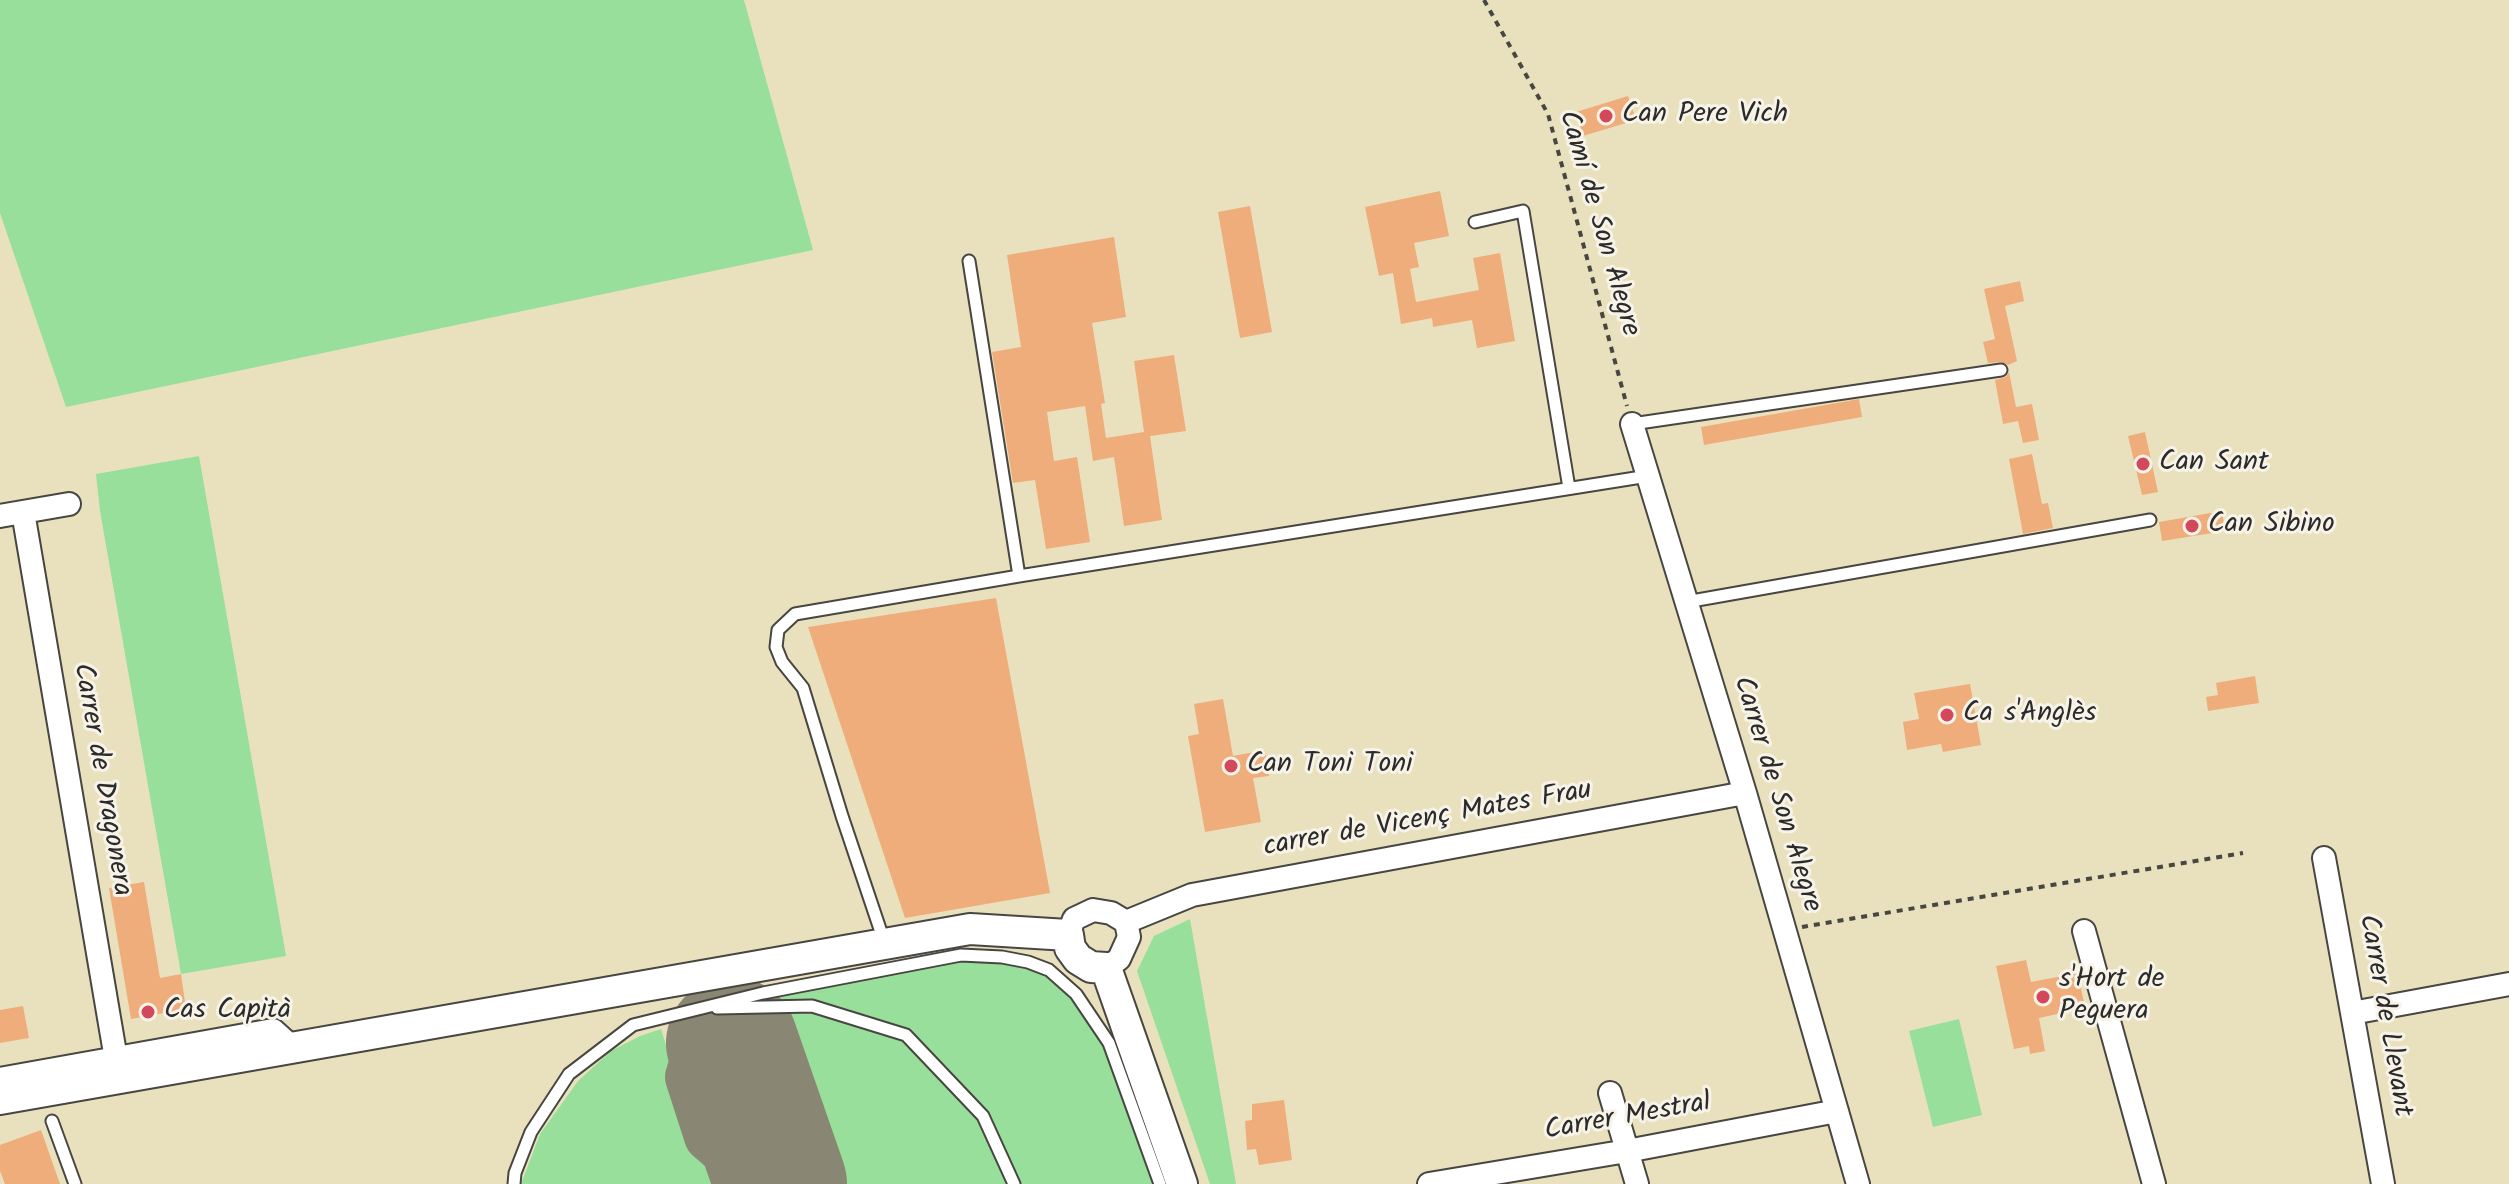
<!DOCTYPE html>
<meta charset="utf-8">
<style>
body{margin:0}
canvas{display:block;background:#e9e1be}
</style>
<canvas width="2509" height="1184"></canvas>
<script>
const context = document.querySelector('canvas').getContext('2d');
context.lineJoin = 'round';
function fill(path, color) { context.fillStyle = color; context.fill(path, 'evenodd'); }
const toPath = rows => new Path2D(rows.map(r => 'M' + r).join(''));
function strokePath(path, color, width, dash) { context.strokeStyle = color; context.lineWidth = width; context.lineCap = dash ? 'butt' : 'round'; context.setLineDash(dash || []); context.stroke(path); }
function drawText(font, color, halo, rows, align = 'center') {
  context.font = font + ' Kalam,sans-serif'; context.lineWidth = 6; context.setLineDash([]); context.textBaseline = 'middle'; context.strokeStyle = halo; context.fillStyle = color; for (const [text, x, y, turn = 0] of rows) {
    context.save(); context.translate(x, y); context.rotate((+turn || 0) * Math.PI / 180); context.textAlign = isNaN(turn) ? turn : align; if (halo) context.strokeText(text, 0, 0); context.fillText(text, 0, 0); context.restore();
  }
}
fill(toPath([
 [0,0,744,0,813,250,66,407,0,213],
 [199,456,286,956,181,974,100,511,96,474],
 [1190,919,1236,1184,1210,1184,1137,971,1154,936],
 [1002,957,1049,970,1076,994,1109,1043,1158,1184,818,1184,757,1001,832,978,923,961],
 [1959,1019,1982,1115,1933,1127,1909,1031],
 [661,1029,697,1143,746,1184,521,1184,540,1134,578,1081,611,1051,640,1036]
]), '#97df9a');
strokePath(toPath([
 [766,1184,710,1136,691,1077,696,1060,711,1046,731,1043,744,1046,762,1063,768,1085,764,1138,778,1184]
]), '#8a8674', 52);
strokePath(toPath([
 [732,1043,781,1184]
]), '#8a8674', 132);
fill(toPath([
 [1628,96,1636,120,1583,136,1576,112],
 [1440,191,1449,236,1414,243,1419,267,1410,269,1416,302,1479,290,1473,258,1500,253,1515,341,1477,348,1472,320,1433,327,1432,318,1401,324,1393,273,1379,276,1365,207],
 [1250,206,1272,332,1240,338,1218,212],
 [1114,237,1126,317,1092,323,1105,403,1101,404,1106,438,1144,432,1134,361,1174,355,1186,431,1150,436,1162,520,1124,526,1114,457,1093,461,1085,406,1047,412,1054,461,1077,457,1090,542,1046,549,1035,480,1013,483,992,352,1021,347,1007,255],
 [2020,281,2024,301,2005,306,2017,361,2008,365,2001,362,1988,363,1983,342,1995,339,1984,289],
 [2009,372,2016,407,2032,404,2039,440,2023,443,2018,421,2003,424,1995,380,2006,377],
 [1859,399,1862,417,1704,445,1701,427],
 [2145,432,2158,492,2142,495,2128,436],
 [2032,454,2042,504,2048,503,2053,528,2023,534,2009,459],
 [2222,511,2225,531,2162,541,2159,522],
 [996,598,1050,893,905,918,808,627],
 [2255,676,2259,703,2208,711,2206,697,2218,695,2216,683],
 [1970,684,1981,745,1943,752,1941,744,1907,750,1903,722,1919,719,1914,693],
 [1223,699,1233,756,1265,750,1269,776,1253,778,1261,822,1205,832,1188,736,1199,734,1194,704],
 [144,882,160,978,181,974,186,1009,131,1019,109,888],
 [2026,960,2031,982,2078,973,2085,1008,2039,1018,2045,1051,2030,1054,2029,1046,2014,1049,1996,966],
 [23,1006,29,1038,0,1043,0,1010],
 [1284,1100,1292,1160,1259,1165,1256,1149,1247,1150,1245,1121,1252,1120,1252,1104],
 [41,1130,60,1184,5,1184,0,1171,0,1145]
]), '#eead7b');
const lane = toPath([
 [1475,222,1523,211,1569,488],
 [969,261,1019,576,1648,476],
 [1632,424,2001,370],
 [1686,602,2150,520],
 [884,941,842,816,803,688,782,662,776,647,778,630,795,614,1019,576],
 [717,1008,812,1006,906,1035,983,1116,1014,1184],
 [52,1121,75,1184],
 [514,1184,515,1173,531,1132,569,1074,633,1025,763,993,961,955,1002,957,1028,962,1049,970,1076,994,1109,1043,1160,1184]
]);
const street = toPath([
 [1632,424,1745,793,1858,1184],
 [23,512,116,1059],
 [0,516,69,504],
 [2324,858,2383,1184],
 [1126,922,1192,895,1745,793],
 [2084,931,2154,1184],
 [1068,935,1074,919,1093,910,1111,913,1126,922,1129,937,1119,959,1106,968],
 [2352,1013,2509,984],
 [0,1079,273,1030,294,1049],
 [1610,1093,1637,1184],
 [1429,1184,1627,1151,1837,1111]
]);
const secondary = toPath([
 [0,1099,970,929,1068,935,1070,948,1078,959,1091,967,1106,968,1182,1184]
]);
strokePath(lane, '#484641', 15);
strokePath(street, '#484641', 26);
strokePath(secondary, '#484641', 34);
strokePath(toPath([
 [1484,0,1548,114,1627,406],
 [1802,927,2243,853]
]), '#484641', 4, [6, 6]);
strokePath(lane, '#fff', 11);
strokePath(street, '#fff', 22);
strokePath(secondary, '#fff', 30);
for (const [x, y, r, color] of [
 [1606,116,8,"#d1495b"],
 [2143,464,8,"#d1495b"],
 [2192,526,8,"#d1495b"],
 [1947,715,8,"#d1495b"],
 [1231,766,8,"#d1495b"],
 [2043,997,8,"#d1495b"],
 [148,1012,8,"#d1495b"]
]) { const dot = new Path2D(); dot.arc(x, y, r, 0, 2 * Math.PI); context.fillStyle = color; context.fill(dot); strokePath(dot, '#f7f3e8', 3); }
drawText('28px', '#2b2b2b', '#f7f3e8', [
 ["Can Pere Vich",1622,116],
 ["Can Sant",2159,464],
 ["Can Sibino",2208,526],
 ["Ca s'Anglès",1963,715],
 ["Can Toni Toni",1247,766],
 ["s'Hort de",2059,981],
 ["Peguera",2059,1013],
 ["Cas Capità",164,1012]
], 'left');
drawText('28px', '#2b2b2b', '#f7f3e8', [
 ["Camí de Son Alegre",1597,224,74],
 ["Carrer de Dragonera",100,780,80],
 ["Carrer de Son Alegre",1775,795,73],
 ["carrer de Vicenç Mates Frau",1428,821,-10],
 ["Carrer de Llevant",2383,1016,80],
 ["Carrer Mestral",1628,1119,-10]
]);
</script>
